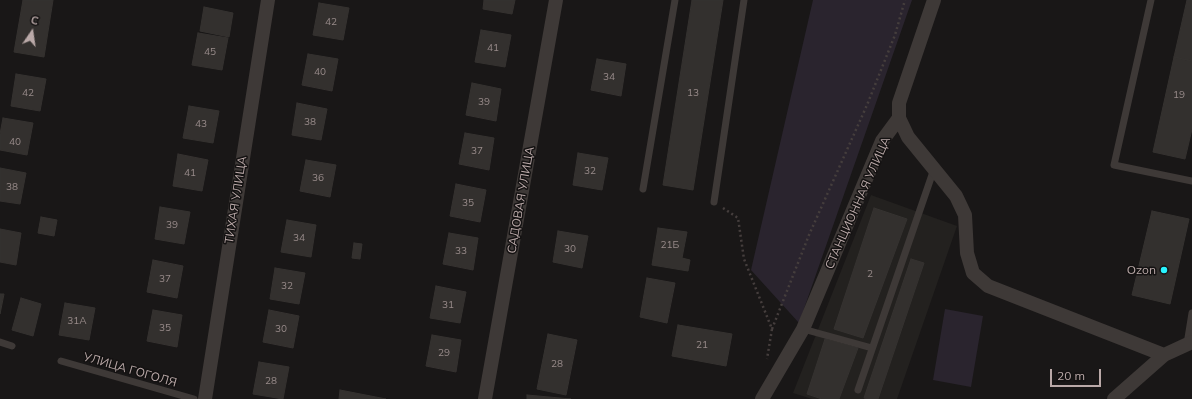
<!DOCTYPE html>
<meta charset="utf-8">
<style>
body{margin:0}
#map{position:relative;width:1192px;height:399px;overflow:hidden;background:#191717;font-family:Mulish,sans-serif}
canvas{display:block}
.north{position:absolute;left:12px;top:12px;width:40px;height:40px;-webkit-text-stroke:3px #141212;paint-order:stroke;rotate:13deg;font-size:11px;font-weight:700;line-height:16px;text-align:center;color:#baa9a8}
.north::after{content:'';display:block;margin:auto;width:14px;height:18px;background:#baa9a8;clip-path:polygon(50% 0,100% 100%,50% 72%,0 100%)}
.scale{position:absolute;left:1050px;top:369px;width:51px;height:18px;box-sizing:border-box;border:2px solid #baa9a8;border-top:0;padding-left:5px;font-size:12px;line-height:14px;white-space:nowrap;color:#baa9a8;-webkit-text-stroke:3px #141212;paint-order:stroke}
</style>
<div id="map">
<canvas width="1192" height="399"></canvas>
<div class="north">С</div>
<div class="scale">20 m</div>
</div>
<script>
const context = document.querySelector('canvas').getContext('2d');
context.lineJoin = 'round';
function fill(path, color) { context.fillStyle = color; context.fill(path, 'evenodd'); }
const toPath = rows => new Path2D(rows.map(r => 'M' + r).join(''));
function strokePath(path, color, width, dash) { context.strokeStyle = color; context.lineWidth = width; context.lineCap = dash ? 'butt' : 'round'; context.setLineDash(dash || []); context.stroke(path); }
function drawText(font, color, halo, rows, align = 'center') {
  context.font = font + ' Mulish,sans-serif'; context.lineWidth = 3; context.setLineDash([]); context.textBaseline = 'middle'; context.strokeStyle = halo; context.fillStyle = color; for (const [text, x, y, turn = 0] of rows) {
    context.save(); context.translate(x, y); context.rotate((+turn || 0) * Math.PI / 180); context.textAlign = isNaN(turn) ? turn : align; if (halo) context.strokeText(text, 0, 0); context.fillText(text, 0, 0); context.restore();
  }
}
fill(toPath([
 [871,195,957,226,897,399,812,399,793,393]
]), '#23211f');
fill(toPath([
 [813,0,912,0,799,323,751,270],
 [945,309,983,316,971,387,933,380]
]), '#2a242e');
const building = toPath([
 [23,0,53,0,44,57,14,52,23,0],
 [484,0,515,0,512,14,483,9,484,0],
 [692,0,723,0,693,190,663,185,692,0],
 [1187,0,1192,0,1192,61,1174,57,1187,0],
 [319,3,349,8,343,40,313,35,319,3],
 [204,7,233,13,229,37,200,31,204,7],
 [481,30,511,35,505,67,475,62,481,30],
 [198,33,228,38,222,70,192,65,198,33],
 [308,54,338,59,332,91,302,85,308,54],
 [1174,57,1192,61,1192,129,1185,159,1153,152,1174,57],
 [597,59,626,64,621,96,591,90,597,59],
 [16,74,46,79,40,111,11,106,16,74],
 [472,83,501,89,496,121,466,115,472,83],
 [297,103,327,109,321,140,292,135,297,103],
 [189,106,219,111,213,143,183,138,189,106],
 [3,118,33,123,27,155,0,150,0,134,3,118],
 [465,133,494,138,489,170,459,164,465,133],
 [578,153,608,158,602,190,573,185,578,153],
 [178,154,208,160,202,191,173,186,178,154],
 [306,160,336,165,330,197,300,191,306,160],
 [0,168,26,173,20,204,0,201,0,168],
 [456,184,486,190,480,222,450,216,456,184],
 [160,207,190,212,184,244,155,239,160,207],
 [874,208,907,219,863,338,834,329,874,208],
 [1152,211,1189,219,1170,304,1132,295,1152,211],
 [41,217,57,220,54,236,38,233,41,217],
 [287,220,316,225,311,257,281,252,287,220],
 [658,228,687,232,682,258,690,260,688,271,652,265,658,228],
 [0,229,21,233,16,265,0,262,0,229],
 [558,231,588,236,582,268,553,262,558,231],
 [449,233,478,238,473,270,443,264,449,233],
 [354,243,362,244,360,259,352,258,354,243],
 [911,259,924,263,878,399,868,399,864,398,911,259],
 [153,260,183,266,177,298,147,292,153,260],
 [275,268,305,273,299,304,270,299,275,268],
 [647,278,675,283,667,323,640,317,647,278],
 [436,286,466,292,460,323,430,318,436,286],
 [0,294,4,294,0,314,0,294],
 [21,298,41,304,33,336,12,330,21,298],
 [65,303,95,308,89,340,59,335,65,303],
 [153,310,182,315,177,347,147,341,153,310],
 [269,310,299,316,293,348,263,342,269,310],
 [678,325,732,334,726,366,672,356,678,325],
 [548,334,577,340,566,395,537,389,548,334],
 [432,335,461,340,456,372,426,366,432,335],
 [825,339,858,348,839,399,822,399,807,394,825,339],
 [259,362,289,367,283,399,253,394,259,362],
 [340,390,386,399,339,399,340,390],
 [527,395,571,399,527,399,527,395]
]);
fill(building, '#33302e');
strokePath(building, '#353230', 1);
strokePath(toPath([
 [723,208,738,218,744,259,772,329,767,359],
 [772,329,809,235,867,105,895,35,905,0]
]), '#453e3d', 2.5, [2, 3]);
strokePath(toPath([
 [1151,0,1114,165,1192,181],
 [643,189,675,0],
 [714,202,744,0],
 [803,329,872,348],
 [0,342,12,346],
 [1187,344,1192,313],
 [61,361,194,399],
 [858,390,934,169]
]), '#3e3937', 7);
strokePath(toPath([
 [899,118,908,137,956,196,965,215,967,253,973,273,988,286,1164,355],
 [205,399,268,0],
 [485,399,556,0],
 [762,399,803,329,882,141,899,118,899,103,934,0],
 [1114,399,1164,355,1192,342]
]), '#3e3937', 14);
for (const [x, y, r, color] of [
 [1164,270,4,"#28f4ff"]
]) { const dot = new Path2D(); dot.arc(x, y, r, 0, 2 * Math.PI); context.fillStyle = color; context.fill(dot); strokePath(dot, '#141212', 1.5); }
drawText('10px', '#988b8a', null, [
 ["42",331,22],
 ["41",493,48],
 ["45",210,52],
 ["40",320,72],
 ["34",609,77],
 ["42",28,93],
 ["13",693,93],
 ["19",1179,95],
 ["39",484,102],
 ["38",310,122],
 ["43",201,124],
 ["40",15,142],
 ["37",477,151],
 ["32",590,171],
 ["41",190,173],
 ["36",318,178],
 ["38",12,187],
 ["35",468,203],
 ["39",172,225],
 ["34",299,238],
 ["21Б",670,245],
 ["30",570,249],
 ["33",461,251],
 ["2",870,274],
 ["37",165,279],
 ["32",287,286],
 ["31",448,305],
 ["31А",77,321],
 ["35",165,328],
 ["30",281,329],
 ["21",702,345],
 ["29",444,353],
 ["28",557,364],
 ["28",271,381]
]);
drawText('12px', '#baa9a8', '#141212', [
 ["ТИХАЯ УЛИЦА",236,200,-81],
 ["САДОВАЯ УЛИЦА",521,200,-80],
 ["СТАНЦИОННАЯ УЛИЦА",858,203,-66],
 ["УЛИЦА ГОГОЛЯ",130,370,16]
]);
drawText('12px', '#baa9a8', '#141212', [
 ["Ozon",1156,270]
], 'right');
</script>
